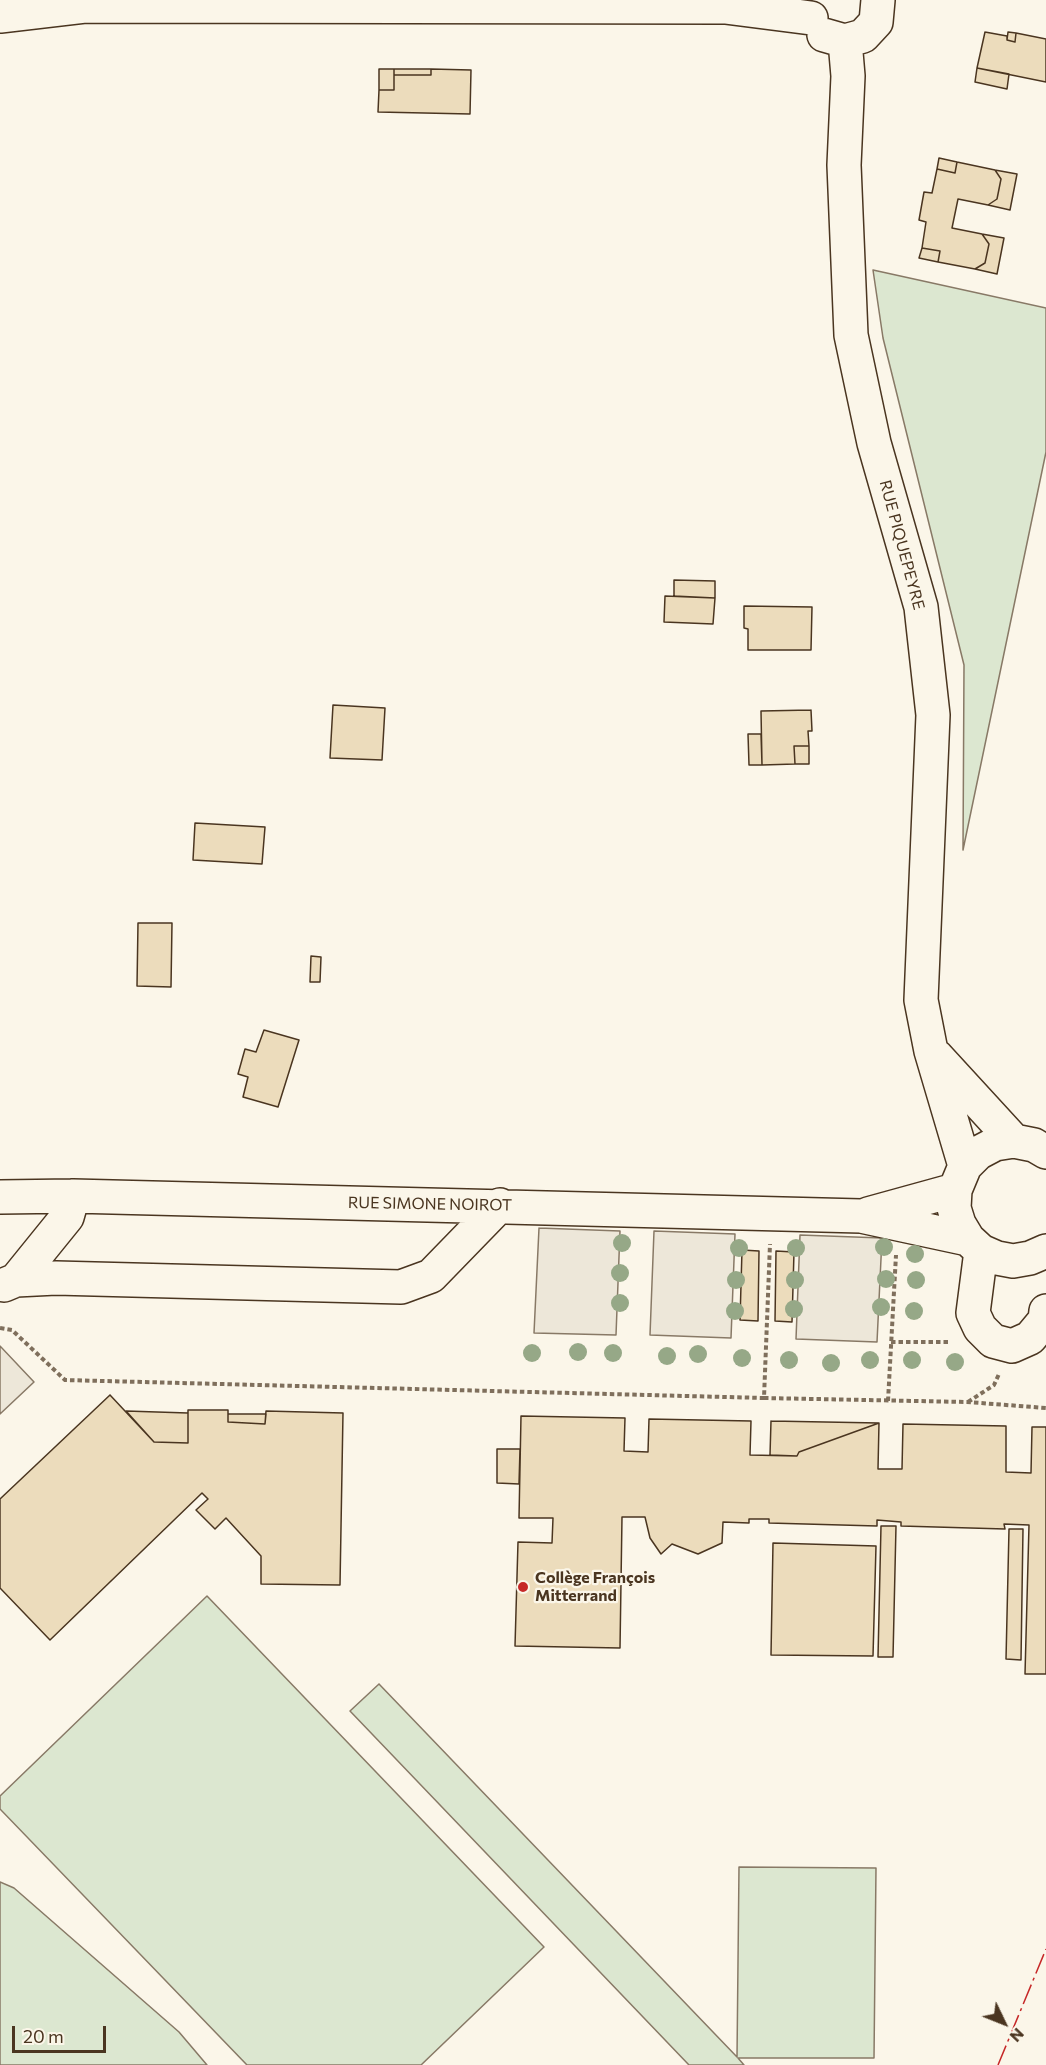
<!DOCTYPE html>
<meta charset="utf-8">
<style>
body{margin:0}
#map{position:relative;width:1046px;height:2065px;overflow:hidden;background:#fbf6e9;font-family:Commissioner,sans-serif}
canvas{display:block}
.north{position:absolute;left:974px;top:1993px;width:60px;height:60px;-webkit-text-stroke:4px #fbf6e9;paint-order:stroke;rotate:133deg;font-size:16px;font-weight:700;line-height:24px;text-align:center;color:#4a3520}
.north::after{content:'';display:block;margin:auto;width:21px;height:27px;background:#4a3520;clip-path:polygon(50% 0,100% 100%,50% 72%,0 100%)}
.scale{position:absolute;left:12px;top:2026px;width:94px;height:27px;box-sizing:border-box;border:3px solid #4a3520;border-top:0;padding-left:8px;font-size:18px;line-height:21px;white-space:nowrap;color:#4a3520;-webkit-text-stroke:4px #fbf6e9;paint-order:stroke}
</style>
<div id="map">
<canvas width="1046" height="2065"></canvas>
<div class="north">N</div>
<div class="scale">20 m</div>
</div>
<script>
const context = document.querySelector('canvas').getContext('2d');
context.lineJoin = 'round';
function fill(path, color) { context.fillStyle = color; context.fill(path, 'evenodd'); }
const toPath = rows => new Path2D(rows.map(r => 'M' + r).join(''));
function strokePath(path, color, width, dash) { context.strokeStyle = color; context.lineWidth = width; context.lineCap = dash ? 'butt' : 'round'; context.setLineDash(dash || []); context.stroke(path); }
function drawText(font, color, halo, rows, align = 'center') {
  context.font = font + ' Commissioner,sans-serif'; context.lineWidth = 4.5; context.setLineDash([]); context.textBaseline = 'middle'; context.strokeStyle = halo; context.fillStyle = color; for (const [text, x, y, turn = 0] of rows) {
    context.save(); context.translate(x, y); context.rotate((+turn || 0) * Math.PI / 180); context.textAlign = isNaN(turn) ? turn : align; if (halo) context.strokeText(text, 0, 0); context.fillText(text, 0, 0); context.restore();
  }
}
const green = toPath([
 [873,270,1046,308,1046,452,963,850,964,665,883,338,873,270],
 [207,1596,544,1947,421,2065,247,2065,0,1809,0,1796,207,1596],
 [379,1684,737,2057,739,1867,876,1868,874,2058,738,2058,744,2065,689,2065,350,1711,379,1684],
 [0,1882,14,1888,179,2032,207,2065,0,2065,0,1882]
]);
fill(green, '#dce7d0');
strokePath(green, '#887966', 1.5);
const parking = toPath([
 [539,1228,620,1231,616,1335,534,1333,539,1228],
 [654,1231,735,1234,731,1338,650,1335,654,1231],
 [800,1235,882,1238,877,1342,796,1339,800,1235],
 [0,1346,34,1382,0,1414,0,1346]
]);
fill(parking, '#ede7d9');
strokePath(parking, '#887966', 1.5);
const building = toPath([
 [985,32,1007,36,1007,40,1015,42,1016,33,1046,39,1046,82,977,68,985,32],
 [1008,32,1016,33,1015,42,1007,40,1008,32],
 [977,68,1009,74,1007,89,975,82,977,68],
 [379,69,394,69,394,90,379,90,379,69],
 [394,69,431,69,431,75,394,75,394,69],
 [431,69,471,70,470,114,378,112,379,90,394,90,394,75,431,75,431,69],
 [939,158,957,162,955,173,937,169,939,158],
 [957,162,995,170,1001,179,997,199,988,205,958,199,952,228,982,234,989,244,985,263,975,269,938,262,940,251,922,248,926,222,919,220,924,192,932,193,937,169,955,173,957,162],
 [995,170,1017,174,1010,210,988,205,997,199,1001,179,995,170],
 [982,234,1004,238,997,274,975,269,985,263,989,244,982,234],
 [922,248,940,251,938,262,919,258,922,248],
 [674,580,715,581,715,598,674,596,674,580],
 [665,596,715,598,713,624,664,622,665,596],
 [744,606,812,607,811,650,748,650,748,629,744,628,744,606],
 [333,705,385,708,382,760,330,758,333,705],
 [811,710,812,731,808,731,809,746,794,746,795,764,762,765,761,711,811,710],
 [748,734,761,734,762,765,749,765,748,734],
 [794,746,809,746,809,764,795,764,794,746],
 [195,823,265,827,262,864,193,860,195,823],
 [138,923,172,923,171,987,137,986,138,923],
 [311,956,321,957,320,982,310,982,311,956],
 [264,1030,299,1040,278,1107,243,1097,248,1077,238,1074,245,1049,256,1052,264,1030],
 [742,1250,759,1251,758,1321,740,1320,742,1250],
 [776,1251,794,1252,792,1322,775,1321,776,1251],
 [110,1395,154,1442,188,1443,188,1410,228,1410,228,1422,265,1424,266,1411,343,1413,340,1585,261,1584,261,1556,226,1518,215,1529,196,1510,208,1499,202,1493,50,1640,0,1588,0,1499,110,1395],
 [126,1411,188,1413,188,1443,154,1442,126,1411],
 [228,1414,266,1414,265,1424,228,1422,228,1414],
 [521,1416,625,1418,624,1451,648,1452,649,1419,751,1421,750,1455,797,1456,799,1452,879,1423,878,1469,902,1469,903,1424,1006,1426,1006,1472,1031,1473,1032,1427,1046,1427,1046,1674,1025,1674,1029,1525,1004,1524,1005,1529,901,1526,901,1522,877,1520,877,1526,769,1523,769,1519,749,1519,749,1523,723,1522,722,1543,698,1554,672,1544,661,1554,650,1538,645,1517,622,1517,620,1648,515,1646,518,1542,552,1543,553,1518,519,1518,521,1416],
 [771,1421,879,1423,799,1452,797,1456,770,1455,771,1421],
 [497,1449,520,1449,519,1484,497,1483,497,1449],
 [881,1526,896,1526,893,1657,878,1657,881,1526],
 [1009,1529,1023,1529,1021,1660,1006,1659,1009,1529],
 [773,1543,876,1546,873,1656,771,1655,773,1543]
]);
fill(building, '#ecdcbc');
strokePath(building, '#4a3520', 1.5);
const minor = toPath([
 [0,16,85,6,725,7,811,18],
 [824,35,845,41,863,36,876,22,878,0],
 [845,41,848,76,844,165,851,335,874,443,921,607,933,715,921,1000,931,1051,965,1166],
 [936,1056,1014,1141],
 [1046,1152,1034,1145,1014,1141,995,1144,978,1153,965,1166,955,1190,954,1208,959,1224,968,1239,981,1251,997,1258,1013,1261,1030,1258,1046,1251],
 [0,1197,73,1196,861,1216,968,1239],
 [868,1214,955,1190],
 [981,1251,973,1313,980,1328,993,1341,1012,1346,1030,1338,1045,1320,1046,1311],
 [16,1280,56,1278,401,1287,431,1276,500,1205],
 [4,1285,16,1280,67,1217,73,1196]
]);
strokePath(minor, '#4a3520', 36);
strokePath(toPath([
 [0,1328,12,1330,65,1380,764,1398,770,1244],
 [891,1342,950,1342],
 [764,1398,967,1402,1046,1408],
 [888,1401,896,1255],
 [968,1402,994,1385,999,1374]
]), '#7f6f5c', 4, [4.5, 3]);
strokePath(minor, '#fbf6e9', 33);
strokePath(toPath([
 [998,2065,1046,1949]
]), '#c62828', 1.5, [21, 4.5, 3, 4.5]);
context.fillStyle = '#96a887';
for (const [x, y] of [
 [622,1243],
 [884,1247],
 [739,1248],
 [796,1248],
 [915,1254],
 [620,1273],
 [886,1279],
 [736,1280],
 [795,1280],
 [916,1280],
 [620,1303],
 [881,1307],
 [794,1309],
 [735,1311],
 [914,1311],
 [578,1352],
 [532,1353],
 [613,1353],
 [698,1354],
 [667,1356],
 [742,1358],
 [789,1360],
 [870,1360],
 [912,1360],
 [955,1362],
 [831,1363]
]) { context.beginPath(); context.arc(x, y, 9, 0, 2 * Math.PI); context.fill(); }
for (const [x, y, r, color] of [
 [523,1587,6,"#c62828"]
]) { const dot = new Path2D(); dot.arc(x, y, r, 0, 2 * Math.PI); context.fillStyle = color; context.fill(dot); strokePath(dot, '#fbf6e9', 2); }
drawText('16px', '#4a3520', '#fbf6e9', [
 ["RUE PIQUEPEYRE",902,545,75],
 ["RUE SIMONE NOIROT",430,1204,1]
]);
drawText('bold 16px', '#4a3520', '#fbf6e9', [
 ["Collège François",535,1578],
 ["Mitterrand",535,1596]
], 'left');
</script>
